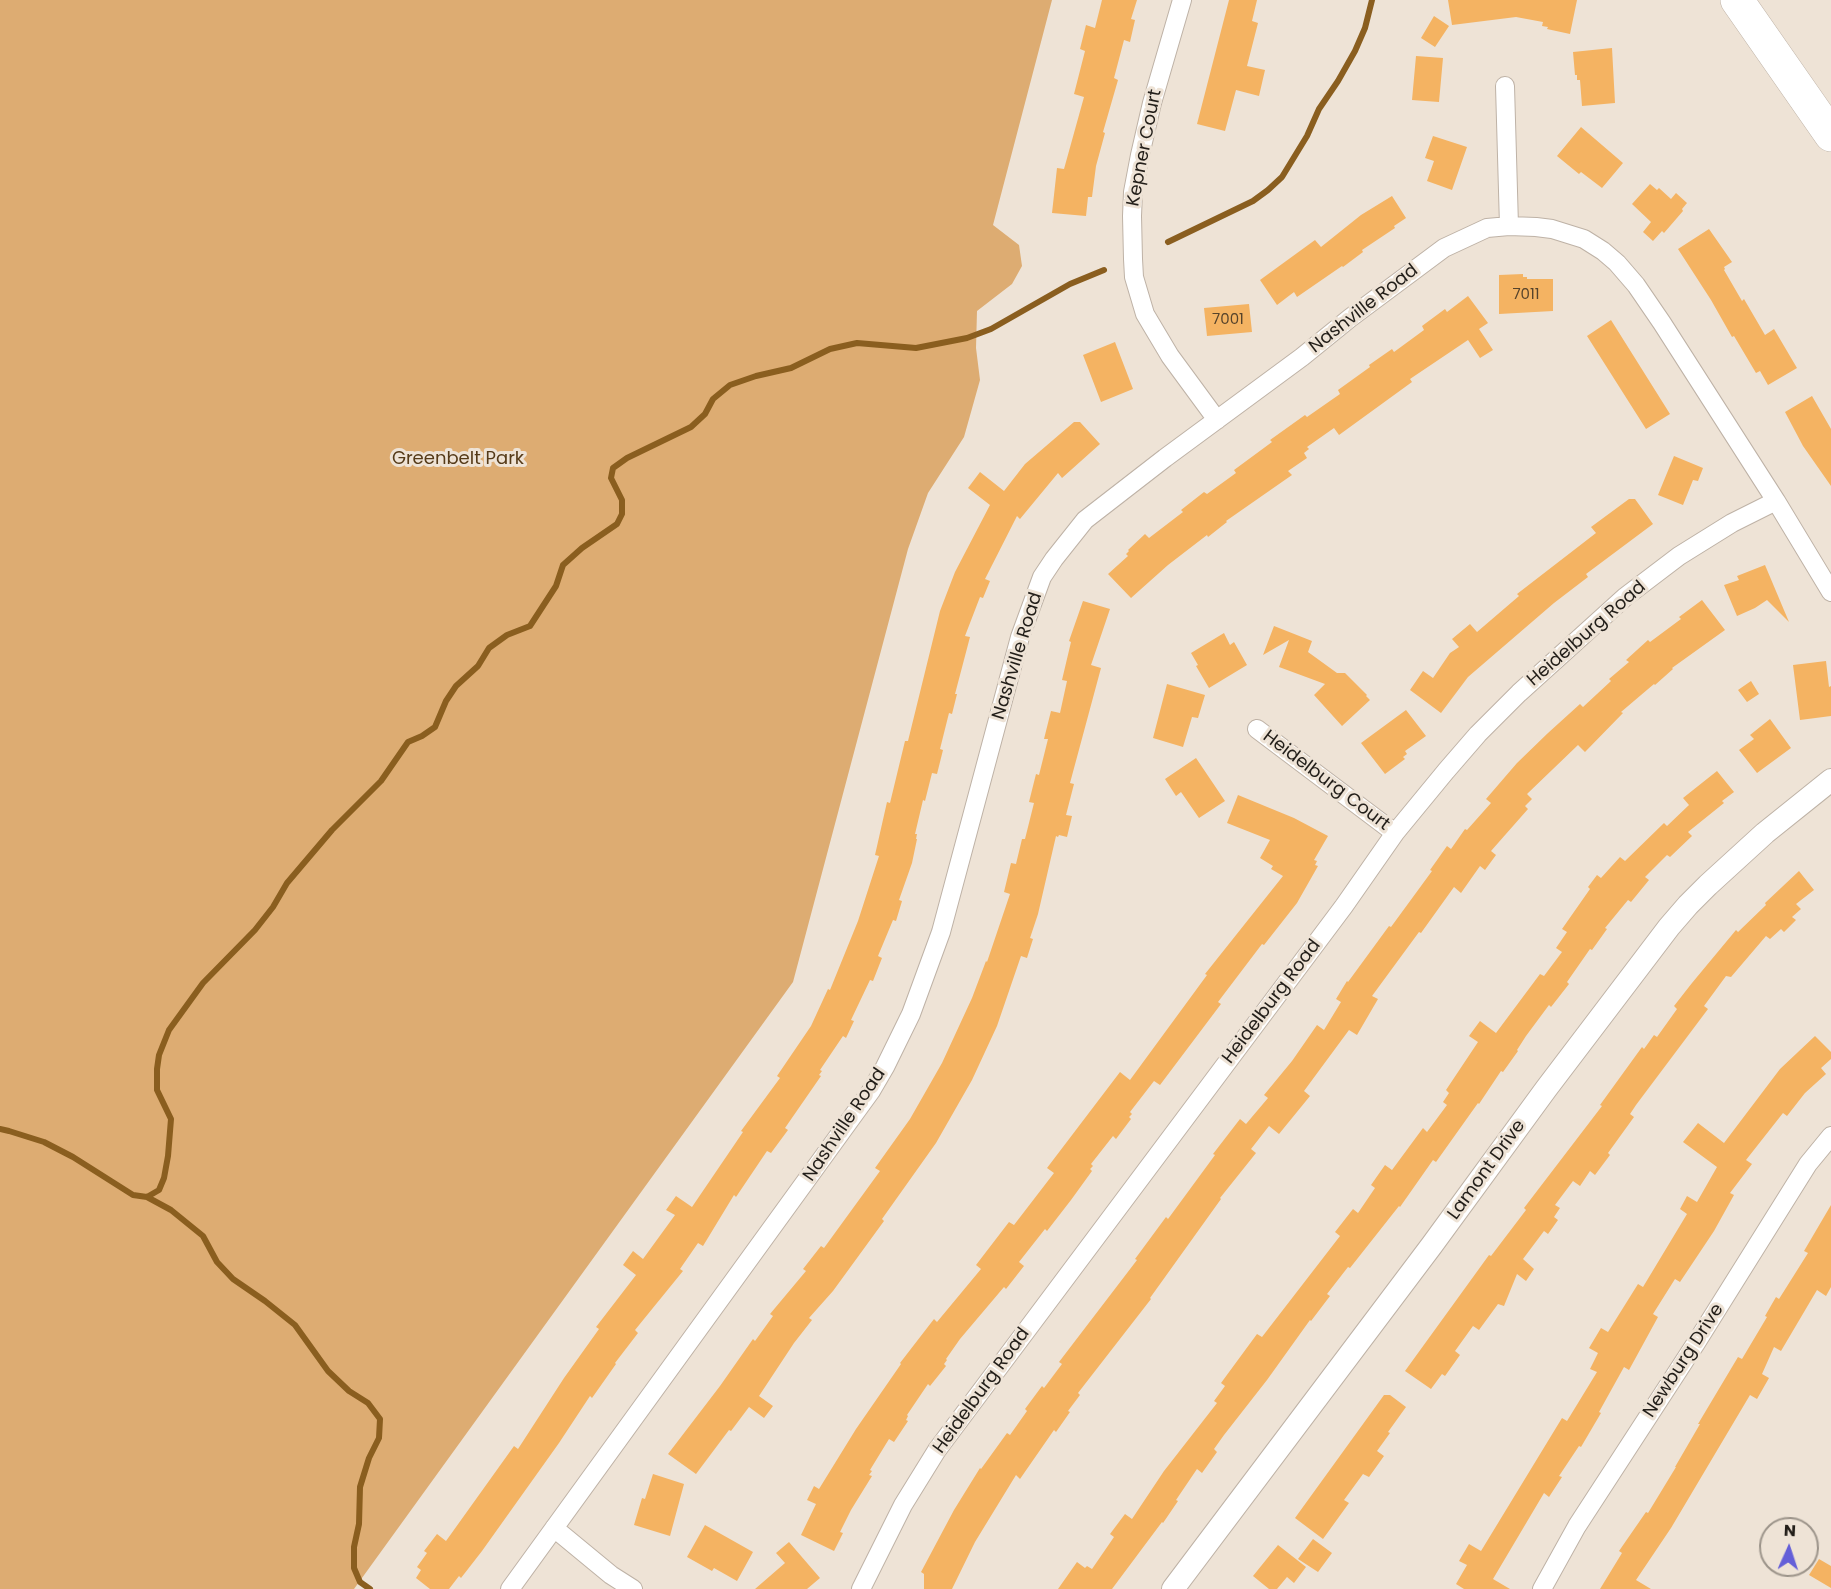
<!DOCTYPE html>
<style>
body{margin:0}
#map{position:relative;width:1831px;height:1589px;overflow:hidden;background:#eee3d6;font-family:Poppins,sans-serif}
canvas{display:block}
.north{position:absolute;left:1759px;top:1517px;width:60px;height:60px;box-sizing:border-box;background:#eee3d6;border:2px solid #9c948a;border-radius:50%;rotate:3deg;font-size:16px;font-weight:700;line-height:24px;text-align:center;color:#221e19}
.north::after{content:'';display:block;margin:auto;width:21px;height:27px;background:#645fd8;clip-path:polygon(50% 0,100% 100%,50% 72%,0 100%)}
</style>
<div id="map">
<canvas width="1831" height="1589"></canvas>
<div class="north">N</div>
</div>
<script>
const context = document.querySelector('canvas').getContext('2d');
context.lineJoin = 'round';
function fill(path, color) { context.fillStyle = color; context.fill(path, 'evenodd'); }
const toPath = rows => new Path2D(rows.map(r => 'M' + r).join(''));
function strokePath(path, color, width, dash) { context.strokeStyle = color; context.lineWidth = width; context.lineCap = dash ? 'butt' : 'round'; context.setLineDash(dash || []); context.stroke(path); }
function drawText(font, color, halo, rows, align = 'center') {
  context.font = font + ' Poppins,sans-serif'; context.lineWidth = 6; context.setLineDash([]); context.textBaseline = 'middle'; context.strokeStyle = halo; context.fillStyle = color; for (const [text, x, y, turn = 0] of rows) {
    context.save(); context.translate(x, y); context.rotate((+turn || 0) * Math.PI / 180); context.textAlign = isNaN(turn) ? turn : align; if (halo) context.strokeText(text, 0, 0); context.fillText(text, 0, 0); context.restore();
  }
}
fill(toPath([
 [0,0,1052,0,993,225,1019,245,1022,266,1012,284,977,311,976,348,980,380,964,437,928,493,908,549,793,982,354,1589,0,1589]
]), '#ddac72');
strokePath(toPath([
 [1168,242,1253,201,1268,190,1282,177,1307,136,1319,109,1338,81,1355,51,1365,28,1372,0],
 [0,1129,9,1131,44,1142,73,1157,133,1195,147,1197,159,1190,164,1178,168,1156,171,1119,157,1090,157,1069,159,1055,169,1030,203,983,255,930,273,907,287,883,332,830,381,781,408,742,422,736,435,727,446,701,456,686,478,666,489,648,507,635,530,626,556,586,563,565,582,548,617,524,622,514,622,500,611,478,613,468,627,458,691,427,705,414,713,399,730,385,756,376,791,368,830,349,857,343,916,348,967,338,991,329,1070,284,1104,270],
 [147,1197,171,1210,203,1236,217,1262,233,1279,265,1301,295,1325,328,1371,349,1391,368,1403,380,1419,379,1438,369,1458,360,1487,359,1524,354,1547,354,1568,360,1582,370,1589]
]), '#8a5e1f', 6);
fill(toPath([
 [1102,0,1137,0,1131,19,1135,20,1130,42,1124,40,1114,78,1118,80,1103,132,1105,133,1096,166,1092,197,1088,197,1086,216,1052,213,1057,168,1064,169,1084,97,1074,94,1085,51,1080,49,1086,25,1095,28],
 [1229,0,1257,0,1252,21,1258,23,1247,66,1265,70,1259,96,1236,90,1225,131,1197,124],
 [1448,0,1577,0,1570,34,1547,29,1548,27,1542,26,1543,22,1516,17,1452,25],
 [1434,16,1449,26,1435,47,1421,38],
 [1612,48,1615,103,1582,106,1580,80,1577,80,1577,75,1575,75,1573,52],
 [1416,56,1443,58,1439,102,1412,100],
 [1581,127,1623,163,1602,188,1581,172,1579,174,1557,156],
 [1433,136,1467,147,1452,190,1427,181,1434,161,1425,158],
 [1650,184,1657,190,1659,188,1671,199,1676,193,1687,203,1682,209,1683,211,1664,233,1662,231,1653,241,1643,232,1651,222,1632,204],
 [1392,196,1406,218,1394,226,1395,228,1362,250,1363,252,1343,267,1342,266,1297,297,1294,292,1277,305,1260,280,1315,240,1321,247,1361,215],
 [1709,229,1732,262,1724,267,1725,269,1724,270,1742,301,1744,299,1765,335,1774,329,1797,368,1768,385,1760,371,1756,373,1734,336,1732,337,1711,300,1678,249],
 [1523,274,1523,277,1527,277,1527,279,1553,279,1553,311,1499,314,1499,275],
 [1468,296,1488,323,1479,329,1493,350,1480,358,1468,340,1410,379,1412,382,1339,435,1334,428,1307,447,1309,449,1304,453,1307,458,1288,471,1292,475,1226,521,1227,522,1208,537,1207,535,1168,565,1131,598,1108,574,1128,556,1126,554,1129,551,1128,550,1145,534,1149,538,1183,512,1181,510,1204,492,1207,494,1236,473,1234,470,1272,442,1270,440,1305,415,1307,417,1340,394,1338,390,1370,367,1369,365,1392,349,1394,352,1424,330,1422,326,1445,309,1447,312],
 [1249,304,1252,332,1207,336,1204,308],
 [1611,320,1670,414,1646,429,1587,336],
 [1115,342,1133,389,1101,402,1083,355],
 [1812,396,1831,429,1831,486,1803,446,1785,412],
 [1074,422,1080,422,1100,444,1062,478,1058,473,1020,519,1017,516,985,579,990,581,983,598,980,597,965,636,970,637,955,694,957,694,952,714,949,713,940,749,943,750,937,774,932,773,925,801,923,800,915,834,917,834,916,839,917,839,912,863,899,900,902,901,896,921,893,920,878,956,882,958,873,981,870,980,851,1020,854,1021,846,1038,843,1036,820,1070,822,1071,819,1075,821,1076,785,1128,788,1130,771,1153,767,1151,736,1197,734,1195,703,1246,698,1243,680,1269,683,1271,635,1330,638,1333,615,1363,616,1364,592,1398,590,1396,559,1443,482,1551,461,1578,459,1576,449,1589,430,1589,416,1578,421,1570,417,1567,427,1553,424,1551,437,1534,446,1541,514,1446,518,1449,564,1378,599,1329,596,1327,636,1275,623,1265,633,1251,643,1259,675,1215,666,1210,676,1196,692,1207,743,1132,741,1131,780,1078,777,1076,811,1026,828,989,830,990,858,921,879,856,875,855,887,802,890,803,905,741,908,741,940,611,955,572,990,505,968,488,980,472,1004,491,1025,464],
 [1674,456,1703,468,1698,481,1693,480,1683,505,1658,495],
 [1629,499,1635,499,1653,524,1586,574,1588,577,1554,603,1468,677,1441,713,1410,690,1423,671,1433,678,1450,653,1459,647,1452,639,1470,624,1477,632,1519,596,1517,594,1596,533,1591,527],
 [1765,565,1789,622,1767,600,1755,608,1737,616,1724,585,1739,580,1737,576],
 [1702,600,1725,630,1672,668,1673,669,1655,685,1654,684,1621,712,1623,713,1585,752,1578,745,1527,794,1532,799,1525,806,1528,809,1491,851,1496,855,1485,870,1480,866,1461,893,1454,887,1421,933,1419,932,1372,996,1378,999,1357,1035,1349,1030,1304,1091,1310,1096,1279,1134,1269,1126,1251,1149,1256,1153,1220,1198,1221,1199,1150,1298,1151,1299,1078,1393,1080,1395,1068,1411,1070,1412,1056,1432,1054,1430,1020,1479,1016,1475,975,1542,952,1589,924,1589,924,1574,921,1572,954,1510,980,1468,981,1469,1007,1433,1010,1435,1027,1411,1025,1409,1042,1386,1044,1388,1062,1364,1059,1362,1137,1260,1135,1259,1166,1217,1168,1219,1215,1155,1213,1154,1240,1119,1246,1124,1268,1098,1264,1095,1292,1061,1317,1025,1324,1030,1341,1002,1336,999,1347,981,1348,982,1389,926,1391,927,1432,871,1430,870,1447,846,1451,849,1465,829,1467,830,1491,803,1486,799,1517,763,1548,733,1580,704,1583,707,1611,681,1609,679,1629,662,1626,660,1648,640,1650,642,1681,619,1679,617],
 [1083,601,1110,609,1091,665,1101,668,1070,783,1074,784,1066,815,1072,816,1067,837,1059,835,1058,837,1056,836,1038,914,1030,938,1033,939,1027,958,1021,956,997,1026,972,1080,936,1143,882,1219,884,1221,833,1291,809,1318,812,1320,794,1343,759,1396,773,1406,764,1418,749,1407,731,1431,729,1430,696,1474,668,1454,720,1386,753,1339,755,1341,773,1316,770,1314,806,1271,803,1269,821,1246,824,1248,880,1171,875,1168,910,1119,942,1063,972,998,986,961,987,962,1010,894,1004,892,1011,863,1016,864,1022,839,1025,839,1034,803,1029,802,1036,774,1039,775,1048,739,1044,739,1051,711,1060,713,1067,681,1062,680,1071,642,1069,641],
 [1274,626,1312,641,1308,652,1337,673,1345,673,1367,695,1366,696,1370,700,1342,726,1314,695,1325,684,1279,667,1289,640,1263,655],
 [1224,633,1230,645,1234,642,1247,665,1209,688,1196,666,1198,665,1191,653],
 [1826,661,1829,687,1831,686,1831,716,1800,720,1793,665],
 [1751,681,1759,694,1747,702,1738,690],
 [1167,684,1205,695,1198,718,1192,717,1183,747,1153,738],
 [1406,710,1426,736,1405,751,1407,754,1403,757,1405,759,1385,774,1361,743],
 [1770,719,1791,748,1757,773,1739,750,1754,739,1750,735],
 [1196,758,1225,801,1199,818,1181,792,1176,796,1165,779],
 [1717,771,1734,792,1722,801,1724,803,1688,832,1692,836,1670,857,1667,855,1645,877,1649,880,1631,902,1628,900,1605,928,1607,929,1592,950,1590,949,1567,982,1569,984,1551,1007,1549,1005,1526,1036,1517,1050,1518,1051,1503,1072,1501,1071,1479,1104,1478,1103,1436,1162,1433,1160,1400,1207,1399,1206,1350,1268,1348,1267,1327,1294,1330,1296,1311,1321,1310,1320,1267,1380,1224,1435,1214,1449,1217,1452,1202,1473,1197,1469,1176,1500,1178,1501,1163,1523,1162,1522,1112,1589,1058,1589,1077,1562,1085,1568,1087,1566,1092,1569,1114,1537,1110,1534,1125,1514,1132,1519,1164,1471,1217,1403,1214,1401,1225,1386,1221,1383,1257,1334,1262,1337,1340,1236,1335,1232,1353,1209,1358,1213,1375,1188,1371,1185,1385,1165,1392,1170,1423,1128,1427,1132,1447,1105,1443,1102,1449,1093,1446,1090,1478,1042,1469,1036,1480,1021,1496,1033,1540,974,1544,976,1562,952,1556,948,1567,932,1562,929,1590,889,1588,887,1597,875,1601,878,1620,857,1625,861,1664,823,1667,826,1689,805,1683,798],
 [1238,795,1294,818,1328,836,1314,860,1317,861,1315,865,1318,866,1297,903,1264,945,1262,944,1218,1002,1221,1004,1160,1085,1154,1081,1130,1112,1132,1114,1129,1117,1131,1119,1116,1139,1113,1136,1091,1164,1093,1166,1090,1169,1092,1171,1071,1200,1047,1231,1045,1229,1019,1262,1024,1266,1006,1289,1004,1287,960,1339,946,1359,947,1360,944,1364,946,1366,930,1386,928,1384,907,1415,908,1416,906,1420,908,1421,894,1442,889,1439,870,1470,872,1471,869,1475,872,1476,851,1510,840,1532,843,1533,834,1551,801,1535,816,1504,807,1500,814,1486,819,1489,856,1429,901,1364,900,1363,934,1319,937,1322,981,1269,976,1265,1009,1222,1014,1225,1054,1173,1047,1168,1120,1072,1130,1080,1207,975,1205,974,1283,876,1271,869,1273,866,1260,858,1270,840,1227,823],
 [1799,871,1814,890,1796,904,1801,909,1792,917,1796,920,1784,932,1781,929,1770,939,1766,936,1731,977,1726,976,1704,1006,1708,1009,1636,1105,1630,1114,1634,1117,1608,1153,1610,1155,1595,1175,1590,1171,1580,1186,1573,1181,1555,1205,1560,1208,1554,1217,1558,1220,1548,1234,1544,1231,1523,1259,1534,1269,1526,1281,1517,1274,1504,1306,1498,1304,1479,1330,1473,1326,1455,1351,1460,1355,1445,1376,1442,1374,1431,1389,1405,1371,1489,1255,1491,1256,1526,1210,1524,1208,1602,1106,1600,1105,1642,1047,1644,1049,1654,1035,1657,1037,1677,1009,1674,1006,1692,983,1736,930,1738,932,1766,905,1765,903],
 [1815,1036,1831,1052,1831,1059,1821,1068,1826,1074,1805,1093,1787,1116,1783,1113,1746,1160,1752,1164,1730,1193,1734,1195,1714,1231,1680,1282,1675,1279,1653,1314,1658,1317,1629,1370,1624,1367,1599,1412,1601,1413,1581,1447,1579,1446,1559,1476,1562,1477,1549,1497,1544,1493,1493,1579,1510,1589,1464,1589,1456,1584,1467,1565,1459,1561,1469,1544,1481,1551,1562,1418,1567,1421,1597,1372,1590,1369,1598,1353,1589,1348,1601,1328,1608,1332,1638,1284,1643,1287,1687,1214,1680,1209,1687,1196,1697,1202,1717,1167,1683,1142,1698,1123,1724,1143,1780,1069],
 [1831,1205,1831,1287,1826,1296,1817,1290,1781,1351,1774,1347,1762,1374,1769,1378,1757,1399,1750,1395,1671,1528,1636,1580,1651,1589,1600,1589,1622,1553,1619,1551,1646,1512,1648,1513,1676,1467,1675,1467,1700,1424,1698,1424,1738,1357,1742,1359,1767,1317,1765,1316,1776,1297,1779,1299,1808,1253,1804,1251],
 [1384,1395,1390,1395,1406,1407,1388,1432,1390,1433,1377,1451,1384,1456,1369,1477,1363,1474,1344,1500,1349,1503,1323,1539,1295,1518],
 [653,1474,684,1484,670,1536,634,1525,642,1498,645,1499],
 [705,1525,753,1552,737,1581,714,1568,712,1571,687,1557],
 [1313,1539,1332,1553,1318,1572,1298,1559],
 [789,1542,820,1578,807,1589,755,1589,785,1563,776,1553],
 [1278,1545,1306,1567,1294,1583,1287,1577,1277,1589,1269,1589,1253,1576],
 [1819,1559,1831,1566,1831,1588,1809,1575]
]), '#f4b362');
const minor = toPath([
 [1182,0,1152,103,1140,155,1133,192,1132,216,1133,259,1134,277,1145,314,1170,356,1217,420],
 [1505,86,1509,226],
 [1257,729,1395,833],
 [554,1528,611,1575,633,1589],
 [510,1589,871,1091,885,1067,911,1014,941,932,1020,637,1042,577,1054,559,1085,520,1165,458,1302,357,1350,318,1444,248,1487,228,1509,226,1536,227,1552,229,1584,239,1603,251,1617,263,1636,285,1662,323,1776,501,1831,592],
 [861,1589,903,1505,937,1450,1344,906,1395,833,1446,771,1478,734,1519,693,1625,597,1679,556,1732,523,1776,501],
 [1542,1589,1577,1526,1696,1343,1808,1164,1831,1136]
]);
const tertiary = toPath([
 [1173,1589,1432,1245,1546,1089,1669,927,1688,905,1708,885,1765,833,1831,780]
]);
const motorway = toPath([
 [1737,0,1831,135]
]);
strokePath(minor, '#beb2a6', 20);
strokePath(tertiary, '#beb2a6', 24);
strokePath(motorway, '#beb2a6', 34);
strokePath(minor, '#fff', 18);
strokePath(tertiary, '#fff', 22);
strokePath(motorway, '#fff', 33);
drawText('15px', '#56432b', null, [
 ["7011",1526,295],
 ["7001",1228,320]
]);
drawText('18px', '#221e19', '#eee3d6', [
 ["Kepner Court",1145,148,-79],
 ["Nashville Road",1364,309,-38],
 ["Heidelburg Road",1587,634,-41],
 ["Nashville Road",1018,656,-73],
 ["Heidelburg Court",1326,781,37],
 ["Heidelburg Road",1272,1002,-53],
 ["Nashville Road",845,1125,-56],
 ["Lamont Drive",1487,1170,-54],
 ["Newburg Drive",1684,1361,-57],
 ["Heidelburg Road",982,1391,-54]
]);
drawText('18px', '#553a18', '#eee3d6', [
 ["Greenbelt Park",458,459]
]);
</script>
